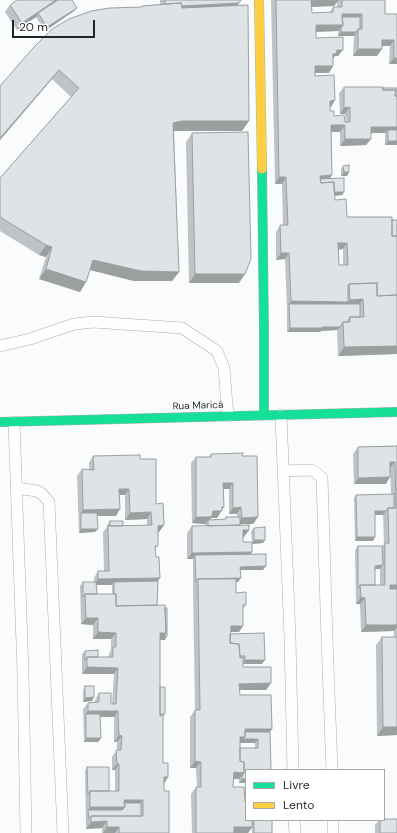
<!DOCTYPE html>
<meta charset="utf-8">
<style>
body{margin:0}
#map{position:relative;width:397px;height:833px;overflow:hidden;background:#f9fbfc;font-family:"DM Sans",sans-serif}
canvas{display:block}
.legend{position:absolute;left:245px;top:769px;width:140px;height:52px;box-sizing:border-box;background:#fff;border:1px solid #a5a8a9;margin:0;padding:5px 7px;list-style:none;font-size:12px;color:#1d2527}
.legend li{display:flex;align-items:center;gap:8px;height:20px}
.legend b{width:20px;border:1px solid #a5a8a9}
.scale{position:absolute;left:12px;top:20px;width:83px;height:18px;box-sizing:border-box;border:2px solid #1d2527;border-top:0;padding-left:5px;font-size:12px;line-height:14px;white-space:nowrap;color:#1d2527;-webkit-text-stroke:3px #fff;paint-order:stroke}
</style>
<div id="map">
<canvas width="397" height="833"></canvas>
<ul class="legend">
<li><b style="height:5px;background:#16e098"></b>Livre</li>
<li><b style="height:5px;background:#ffcf43"></b>Lento</li>
</ul>
<div class="scale">20 m</div>
</div>
<script>
const context = document.querySelector('canvas').getContext('2d');
context.lineJoin = 'round';
const toPath = rows => new Path2D(rows.map(r => 'M' + r).join(''));
function strokePath(path, color, width, dash) { context.strokeStyle = color; context.lineWidth = width; context.lineCap = dash ? 'butt' : 'round'; context.setLineDash(dash || []); context.stroke(path); }
function fill(path, color) { context.fillStyle = color; context.fill(path, 'evenodd'); }
function drawText(font, color, halo, rows, align = 'center') {
  context.font = font + ' "DM Sans",sans-serif'; context.lineWidth = 3; context.setLineDash([]); context.textBaseline = 'middle'; context.strokeStyle = halo; context.fillStyle = color; for (const [text, x, y, turn = 0] of rows) {
    context.save(); context.translate(x, y); context.rotate((+turn || 0) * Math.PI / 180); context.textAlign = isNaN(turn) ? turn : align; if (halo) context.strokeText(text, 0, 0); context.fillText(text, 0, 0); context.restore();
  }
}
const lane = toPath([
 [0,346,30,339,74,324,93,322,182,328,217,351,224,368,227,406,229,416],
 [281,415,290,638,293,770],
 [14,422,23,672,26,833],
 [283,471,311,470,315,472,322,478,327,640,332,770],
 [16,488,37,491,42,494,49,502,63,833],
 [294,820,295,833],
 [333,820,333,833]
]);
const fast = toPath([
 [262,169,264,332,264,415],
 [0,422,397,412]
]);
const slow = toPath([
 [259,0,262,169]
]);
strokePath(lane, '#aaaeb0', 12);
strokePath(fast, '#aaaeb0', 10);
strokePath(slow, '#aaaeb0', 10);
strokePath(lane, '#fefeff', 11);
strokePath(fast, '#16e098', 9);
strokePath(slow, '#ffcf43', 9);
fill(toPath([
 [160,0,241,0,238,5,242,131,174,131,179,272,172,281,134,281,90,270,86,282,80,292,39,279,46,257,39,255,0,231,0,178,71,97,52,79,0,140,0,86,142,7,142,6,160,4],
 [271,0,385,0,385,14,397,14,397,64,389,64,390,46,382,46,377,56,353,56,354,36,338,36,338,31,316,32,316,38,338,56,335,56,333,59,333,66,329,73,315,73,315,76,335,100,331,107,330,107,330,111,334,116,345,122,346,122,345,114,340,114,339,93,344,87,397,88,397,145,385,145,385,133,371,133,371,139,366,145,340,146,340,132,331,132,330,178,344,192,342,195,334,196,335,200,347,217,397,354,338,356,337,330,321,331,320,332,287,332,287,308,285,259,276,260,276,232,280,225,283,225,282,184,275,184],
 [337,2,337,7,333,7,330,12,312,13,311,7,334,6],
 [343,249,343,265,339,265,338,250],
 [10,5,74,11,45,31,36,17,17,30,5,12],
 [192,133,239,283,189,283,186,142],
 [343,166,347,176,341,176,341,169],
 [397,446,397,735,377,736,376,645,382,637,394,637,394,631,361,632,360,604,356,604,355,550,358,546,382,546,384,544,383,515,375,515,375,537,373,541,355,541,354,498,356,495,391,494,390,468,386,484,354,484,353,454,358,447],
 [375,569,380,569,380,585,375,585],
 [211,454,242,456,258,517,253,524,240,524,249,530,244,537,243,537,243,542,252,542,251,531,254,528,265,540,263,543,252,544,250,554,263,570,240,570,238,582,236,582,236,593,246,605,243,609,243,626,239,632,230,632,230,634,262,664,243,664,243,667,271,683,266,690,239,690,240,695,272,729,246,770,246,783,239,783,239,779,234,779,233,787,245,802,246,820,272,820,272,833,252,833,252,828,248,833,192,833,191,794,196,787,197,787,196,768,190,768,190,717,195,710,193,586,193,559,187,559,187,533,192,526,205,526,205,524,192,523,191,463,196,457,209,457],
 [223,489,229,489,229,514,237,514,237,517,226,517,225,519,210,520,211,518,217,518,222,510],
 [240,743,255,743,255,748,240,748],
 [93,456,140,459,156,504,164,525,159,532,158,532,156,549,156,557,160,578,158,581,157,605,165,640,160,640,160,687,165,714,163,717,163,763,164,791,169,833,102,833,102,828,86,829,85,771,87,767,109,791,115,791,115,770,112,770,112,757,117,750,117,742,114,742,114,717,100,717,101,738,98,742,84,742,83,709,88,703,95,702,95,700,99,693,111,704,112,704,114,674,82,674,82,654,85,651,98,657,109,657,109,654,111,650,111,639,93,639,93,625,81,624,80,586,83,582,94,582,94,578,98,571,104,571,103,532,107,527,107,525,110,521,123,526,147,525,147,519,125,520,125,495,120,495,116,516,97,516,95,532,79,533,77,476,82,469,89,470,89,463],
 [97,585,112,585,112,594,97,594],
 [85,686,94,697,92,701,83,702,83,690],
 [379,820,384,820,397,833,375,833,375,825]
]), '#bfc3c5');
fill(toPath([
 [56,0,61,0,38,13,36,17,17,30,22,23],
 [339,0,334,6,307,7,311,1],
 [239,3,234,10,161,13,165,7],
 [77,8,74,11,45,31,47,27],
 [342,14,362,14,358,20,340,17],
 [316,25,343,25,338,31,311,32],
 [341,32,356,32,354,36,338,36],
 [382,40,394,40,390,46,377,46],
 [358,49,382,49,377,56,353,56],
 [337,50,343,50,338,56,335,56,332,61,329,60],
 [394,58,397,58,397,64,389,64],
 [315,66,333,66,329,73,311,73],
 [59,70,52,79,0,140,0,138],
 [335,100,331,107,325,107,330,101],
 [350,107,345,114,340,114,344,108],
 [182,121,249,121,242,131,175,131,167,133,173,123],
 [331,125,345,125,340,132,327,132],
 [371,127,397,127,397,133,388,130,385,133,366,133],
 [345,139,371,139,366,145,340,146],
 [388,141,397,141,397,145,385,145],
 [344,172,349,172,347,176,341,176],
 [332,175,328,182,318,182,320,176],
 [279,177,286,177,282,184,275,184],
 [332,192,344,192,342,195,329,196],
 [338,243,347,243,343,249,334,250],
 [46,245,52,247,46,257,39,255],
 [281,253,289,253,285,259,276,260],
 [93,260,179,272,172,281,134,281,86,269],
 [46,269,86,282,80,292,39,279],
 [195,274,245,274,239,283,189,283],
 [363,299,358,308,289,304,291,301,348,302,350,300],
 [322,327,340,327,337,330,321,331,320,332,287,332,290,328],
 [397,346,397,354,338,356,344,347],
 [390,462,395,462,390,468,385,468],
 [390,477,386,484,354,484,358,478],
 [223,483,233,483,229,489,218,489],
 [119,489,129,489,125,495,115,495],
 [222,507,224,507,217,518,211,518,208,523,208,520,205,524,192,523,196,517],
 [241,507,237,514,229,514,233,508],
 [120,509,116,516,81,516,81,513,83,510],
 [375,511,386,511,383,515,372,515],
 [151,512,147,519,125,520,130,513],
 [258,517,253,524,237,524,242,518],
 [164,525,159,532,153,532,158,526],
 [81,529,98,529,95,532,79,533],
 [243,530,249,530,244,537,239,537],
 [357,537,375,537,373,541,355,541],
 [254,540,265,540,263,543,252,544],
 [252,552,248,558,195,555,193,559,187,559,192,553],
 [383,565,380,569,372,569,375,566],
 [266,566,263,570,238,570,240,567],
 [160,578,155,584,114,582,112,585,94,585,98,579],
 [227,578,241,578,238,582,227,582],
 [390,585,397,585,397,592,386,592],
 [361,597,365,598,360,604,356,604],
 [86,618,98,618,93,625,81,624],
 [366,625,397,625,397,627,394,631,361,632],
 [231,626,243,626,239,632,226,632],
 [98,632,116,633,111,639,93,639],
 [160,633,166,633,167,636,165,640,155,640],
 [245,660,265,660,262,664,243,664],
 [87,667,118,668,114,674,82,674],
 [271,683,266,690,235,690,239,684],
 [94,697,92,701,83,702,85,698],
 [88,711,118,711,114,717,86,717,86,714],
 [383,727,397,727,397,735,377,736],
 [245,729,272,729,268,735,243,732],
 [119,735,122,736,117,742,114,742],
 [240,737,245,737,258,739,255,743,235,743],
 [86,738,101,738,98,742,84,742],
 [195,761,201,762,196,768,190,768],
 [117,764,119,764,115,770,112,770],
 [234,772,244,773,239,779,229,779],
 [164,777,168,777,164,784],
 [242,779,246,779,246,783,239,783],
 [124,800,143,800,138,806,122,806],
 [90,807,125,807,120,813,88,810,86,813],
 [107,821,102,828,86,829,91,822],
 [107,827,119,827,115,833,103,833],
 [234,827,252,827,248,833,230,833]
]), '#9b9fa0');
const building = toPath([
 [17,0,56,0,22,23,10,5,17,0],
 [58,0,72,0,77,8,47,27,38,13,58,0],
 [165,0,241,0,239,3,182,6,181,3,165,4,165,0],
 [276,0,332,0,311,1,312,13,333,12,333,7,342,7,342,0,385,0,385,14,397,14,397,58,394,58,394,40,382,40,382,49,358,49,358,29,362,29,362,14,342,14,343,25,316,25,316,38,343,37,343,50,337,50,336,54,333,54,333,66,315,66,315,76,334,75,335,100,330,101,330,111,334,111,334,116,344,115,345,122,350,122,350,107,344,108,344,87,383,87,383,90,396,90,395,96,397,96,397,127,371,127,371,139,345,139,345,125,331,125,332,175,320,176,321,183,334,182,335,200,346,199,347,217,392,217,392,236,397,236,397,295,377,296,377,283,349,284,348,286,348,302,291,301,289,253,281,253,280,225,288,225,286,177,279,177,276,0],
 [338,243,347,243,348,265,339,265,338,243],
 [181,3,182,8,248,5,249,121,182,121,173,123,179,272,141,271,93,260,86,282,46,269,52,247,46,245,0,217,0,178,79,88,59,70,0,138,0,86,34,47,52,29,69,19,91,11,110,8,142,7,142,6,181,3],
 [342,17,360,17,360,29,358,29,356,32,341,32,341,28,343,25,342,17],
 [383,88,397,88,397,96,395,96,396,90,383,90,383,88],
 [388,130,397,130,397,141,388,141,388,130],
 [248,132,251,259,245,274,195,274,192,133,248,132],
 [349,165,349,172,344,172,343,166,349,165],
 [344,178,344,192,334,192,334,182,321,183,320,179,344,178],
 [392,220,397,220,397,236,392,236,392,220],
 [377,283,377,296,397,295,397,346,344,347,343,322,350,322,350,317,364,317,363,299,350,300,349,284,377,283],
 [289,304,360,304,360,317,350,317,347,322,343,322,340,327,322,327,323,328,290,328,289,304],
 [397,446,397,585,390,585,390,589,397,589,397,625,366,625,365,598,361,597,360,585,385,585,385,543,389,543,388,508,396,508,395,462,390,462,390,477,358,478,358,447,397,446],
 [243,453,242,456,257,456,258,517,242,518,241,507,233,508,233,483,223,483,224,507,222,507,222,511,213,511,212,516,210,517,196,517,196,457,211,457,211,454,243,453],
 [140,455,140,459,156,459,156,504,163,503,164,525,158,526,158,546,155,546,156,557,159,557,160,578,98,579,98,571,109,571,108,526,152,525,151,512,130,513,129,489,119,489,120,509,83,510,82,469,94,470,93,456,140,455],
 [394,494,394,508,388,508,386,511,375,511,375,537,357,537,356,495,394,494],
 [81,513,97,513,98,529,81,529,81,513],
 [226,517,240,517,240,525,208,526,208,520,226,519,226,517],
 [110,521,123,521,123,526,110,526,110,521],
 [249,525,249,530,243,530,243,542,252,542,252,552,192,553,192,526,249,525],
 [265,527,265,540,254,540,254,528,265,527],
 [358,546,382,546,383,565,375,566,375,585,360,585,358,588,358,546],
 [266,554,266,566,240,567,241,578,198,579,196,582,195,555,266,554],
 [198,579,236,579,236,593,246,592,246,605,243,605,243,626,231,626,230,643,239,644,240,658,243,657,243,667,271,667,271,683,239,684,240,695,271,695,272,729,245,729,245,737,240,737,240,761,244,762,244,773,234,772,233,787,244,787,245,802,246,801,246,820,252,820,252,827,234,827,234,833,196,833,196,787,201,787,201,762,195,761,195,710,200,710,198,579],
 [158,581,157,605,116,606,116,594,114,594,114,582,158,581],
 [83,582,96,582,97,594,85,594,83,597,83,582],
 [85,594,116,594,116,606,165,605,166,633,160,633,160,716,163,715,163,763,168,763,168,777,164,777,164,791,169,791,169,833,119,833,119,827,107,827,107,821,91,822,91,816,143,816,143,800,124,800,125,807,90,807,90,791,119,791,119,764,117,764,116,750,121,750,122,736,119,735,118,711,88,711,88,703,99,702,99,693,111,693,111,704,116,704,118,668,87,667,87,657,113,657,113,647,116,647,116,633,98,632,98,618,86,618,85,594],
 [165,608,167,608,167,636,164,636,166,633,165,608],
 [264,633,265,660,245,660,245,656,240,656,239,644,230,643,230,634,264,633],
 [382,637,397,637,397,727,383,727,382,637],
 [98,650,98,657,87,657,85,660,85,651,98,650],
 [85,686,94,686,94,697,85,698,85,686],
 [160,687,165,687,165,714,160,714,160,687],
 [86,714,100,714,101,738,86,738,86,714],
 [245,732,270,732,271,770,246,770,246,779,242,779,242,776,244,773,244,762,240,761,240,748,258,748,258,739,243,739,245,737,245,732],
 [87,767,109,767,109,791,90,791,88,794,87,767],
 [124,803,141,803,141,816,91,816,89,819,88,810,122,810,125,807,124,803],
 [384,819,397,819,397,833,380,833,380,820,384,820,384,819],
 [254,820,272,820,272,833,254,833,254,820]
]);
fill(building, '#dee3e5');
strokePath(building, '#9b9fa0', 1);
drawText('10px', '#1d2527', '#fff', [
 ["Rua Maricá",198,406,-2]
]);
</script>
